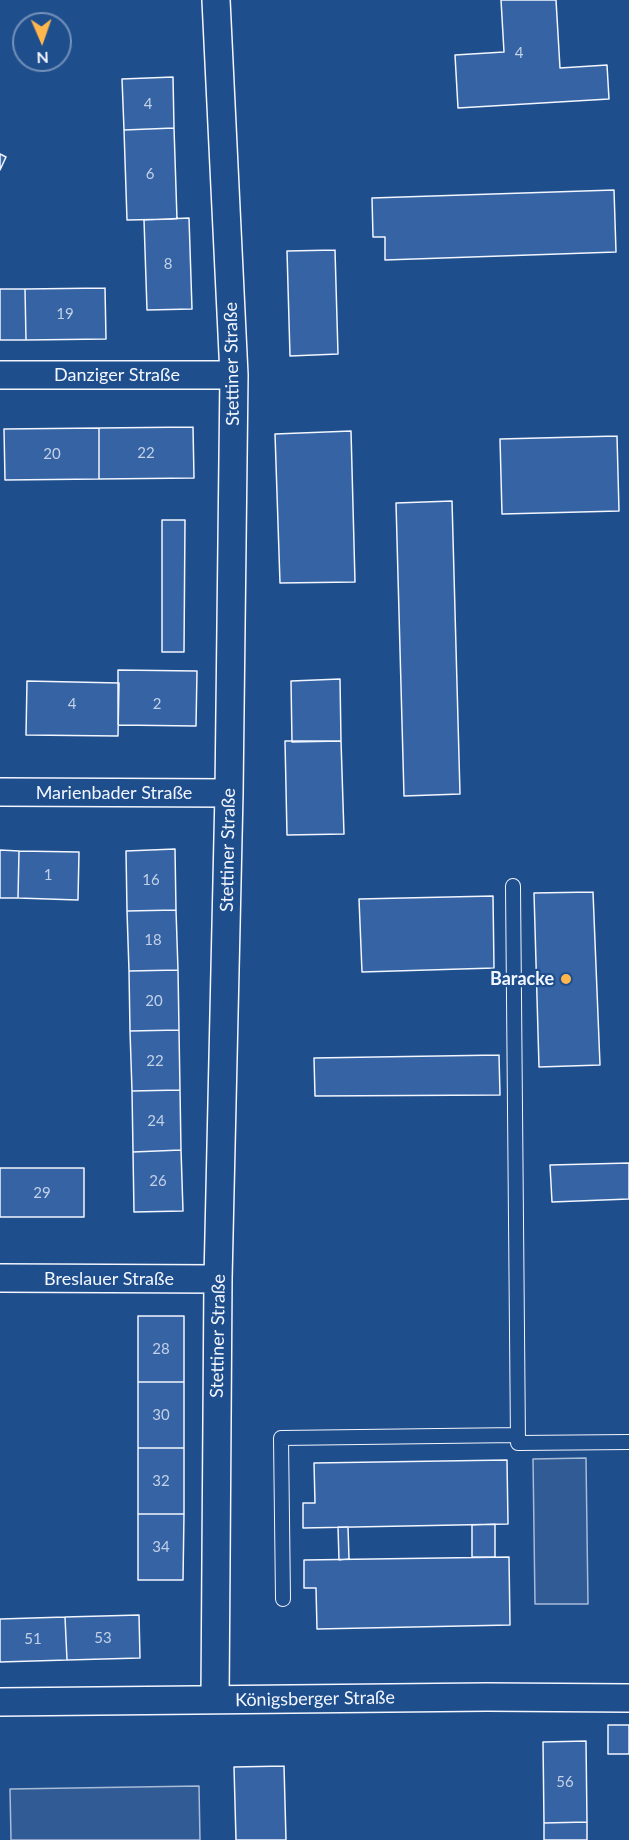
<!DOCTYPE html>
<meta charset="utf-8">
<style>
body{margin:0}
#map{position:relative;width:629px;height:1840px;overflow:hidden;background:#1f4e8c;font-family:Lato,sans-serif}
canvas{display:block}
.north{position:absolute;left:12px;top:12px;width:60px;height:60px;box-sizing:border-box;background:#1f4e8c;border:2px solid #7391ba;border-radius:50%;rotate:178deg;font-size:16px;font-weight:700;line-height:24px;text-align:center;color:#f2f6ff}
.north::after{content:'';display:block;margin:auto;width:21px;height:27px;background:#ffb74d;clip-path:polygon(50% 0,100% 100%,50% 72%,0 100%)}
</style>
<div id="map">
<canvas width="629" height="1840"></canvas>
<div class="north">N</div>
</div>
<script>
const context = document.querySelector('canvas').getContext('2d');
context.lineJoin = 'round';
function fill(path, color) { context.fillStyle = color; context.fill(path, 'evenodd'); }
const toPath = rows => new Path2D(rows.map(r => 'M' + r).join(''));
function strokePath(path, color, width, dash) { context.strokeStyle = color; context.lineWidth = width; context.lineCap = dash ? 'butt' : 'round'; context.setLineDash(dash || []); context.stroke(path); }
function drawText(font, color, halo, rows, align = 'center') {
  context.font = font + ' Lato,sans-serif'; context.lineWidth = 4.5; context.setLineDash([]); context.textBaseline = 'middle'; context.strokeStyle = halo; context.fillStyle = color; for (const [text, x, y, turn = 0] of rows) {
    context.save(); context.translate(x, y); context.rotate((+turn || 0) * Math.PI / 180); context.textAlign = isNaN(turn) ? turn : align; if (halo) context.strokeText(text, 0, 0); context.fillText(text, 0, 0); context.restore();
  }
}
const parking = toPath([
 [586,1458,588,1604,535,1604,533,1459,586,1458],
 [199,1786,200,1840,11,1840,10,1789,199,1786]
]);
fill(parking, '#305b95');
strokePath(parking, '#a8bbd7', 1.5);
const building = toPath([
 [501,0,556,0,560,68,607,65,609,99,458,108,455,55,504,52,501,0],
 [173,77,174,128,124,130,122,79,173,77],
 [174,128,177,219,127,220,124,130,174,128],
 [0,154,6,157,0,170,0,154],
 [614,190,616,252,385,260,385,237,373,237,372,198,614,190],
 [189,218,192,309,147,310,144,220,189,218],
 [335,250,338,354,290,356,287,251,335,250],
 [105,288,106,339,26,340,25,289,105,288],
 [0,289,25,289,26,340,0,340,0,289],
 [193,427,194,478,99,479,99,428,193,427],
 [99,428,99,479,5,480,4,429,99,428],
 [351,431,355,582,280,583,275,434,351,431],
 [617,436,619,511,502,514,500,439,617,436],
 [452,501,460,794,404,796,396,503,452,501],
 [162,520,185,520,184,652,162,652,162,520],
 [118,670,197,671,196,726,118,725,118,670],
 [340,679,341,741,292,742,291,681,340,679],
 [27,681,119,683,118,736,26,735,27,681],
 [285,741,341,741,344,834,287,835,285,741],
 [175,849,176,910,127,911,126,851,175,849],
 [0,850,19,851,18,898,0,898,0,850],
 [19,851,79,852,78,900,18,898,19,851],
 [593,892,600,1065,539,1067,534,893,593,892],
 [493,896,494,968,362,972,359,899,493,896],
 [176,910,178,970,129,971,127,911,176,910],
 [178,970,179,1030,130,1031,129,971,178,970],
 [179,1030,180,1090,132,1091,130,1031,179,1030],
 [499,1055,500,1095,315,1096,314,1058,499,1055],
 [180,1090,181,1150,133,1152,132,1091,180,1090],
 [181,1150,183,1211,134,1212,133,1152,181,1150],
 [629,1163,629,1199,552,1202,550,1165,629,1163],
 [0,1168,84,1168,84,1217,0,1217,0,1168],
 [138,1316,184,1316,184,1382,138,1382,138,1316],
 [138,1382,184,1382,184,1448,138,1448,138,1382],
 [138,1448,184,1448,184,1514,138,1514,138,1448],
 [507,1460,508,1524,303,1528,303,1503,315,1503,314,1463,507,1460],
 [138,1514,184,1514,183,1580,138,1580,138,1514],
 [495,1524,495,1557,472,1557,472,1525,495,1524],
 [338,1527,348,1527,349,1559,339,1560,338,1527],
 [509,1557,510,1625,317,1629,316,1588,304,1588,304,1560,509,1557],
 [139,1615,140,1658,67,1660,65,1617,139,1615],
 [65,1617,67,1660,0,1662,0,1619,65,1617],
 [608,1725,629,1725,629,1754,608,1754,608,1725],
 [586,1741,587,1822,544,1823,543,1742,586,1741],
 [284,1766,286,1840,236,1840,234,1767,284,1766],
 [587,1822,587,1840,544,1840,544,1823,587,1822]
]);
fill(building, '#3563a3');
strokePath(building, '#f2f6ff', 1.5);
const lane = toPath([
 [513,886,518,1443,629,1442],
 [283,1599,281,1438,518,1435]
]);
const street = toPath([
 [0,375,234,375],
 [0,792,229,793],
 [0,1278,218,1279],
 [215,1700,218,1279,229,793,234,375,216,0],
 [0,1702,487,1697,629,1698]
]);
strokePath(lane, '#f2f6ff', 16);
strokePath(street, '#f2f6ff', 30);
strokePath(lane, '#1f4e8c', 14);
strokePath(street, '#1f4e8c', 27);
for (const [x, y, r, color] of [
 [566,979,6,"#ffb74d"]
]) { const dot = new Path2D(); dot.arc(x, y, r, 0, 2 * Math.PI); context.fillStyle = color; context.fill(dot); strokePath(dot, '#1f4e8c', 2); }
drawText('15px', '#c3d1e8', null, [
 ["4",519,53],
 ["4",148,104],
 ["6",150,174],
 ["8",168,264],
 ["19",65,314],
 ["22",146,453],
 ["20",52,454],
 ["4",72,704],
 ["2",157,704],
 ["1",48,875],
 ["16",151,880],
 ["18",153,940],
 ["20",154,1001],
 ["22",155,1061],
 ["24",156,1121],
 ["26",158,1181],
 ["29",42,1193],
 ["28",161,1349],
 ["30",161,1415],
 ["32",161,1481],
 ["34",161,1547],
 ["53",103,1638],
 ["51",33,1639],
 ["56",565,1782]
]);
drawText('18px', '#f2f6ff', '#1f4e8c', [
 ["Stettiner Straße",232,364,-91],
 ["Danziger Straße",117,375],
 ["Marienbader Straße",114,793],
 ["Stettiner Straße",228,850,-89],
 ["Breslauer Straße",109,1279],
 ["Stettiner Straße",218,1336,-89],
 ["Königsberger Straße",315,1699,-1]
]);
drawText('bold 18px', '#f2f6ff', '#1f4e8c', [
 ["Baracke",554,979]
], 'right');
</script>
